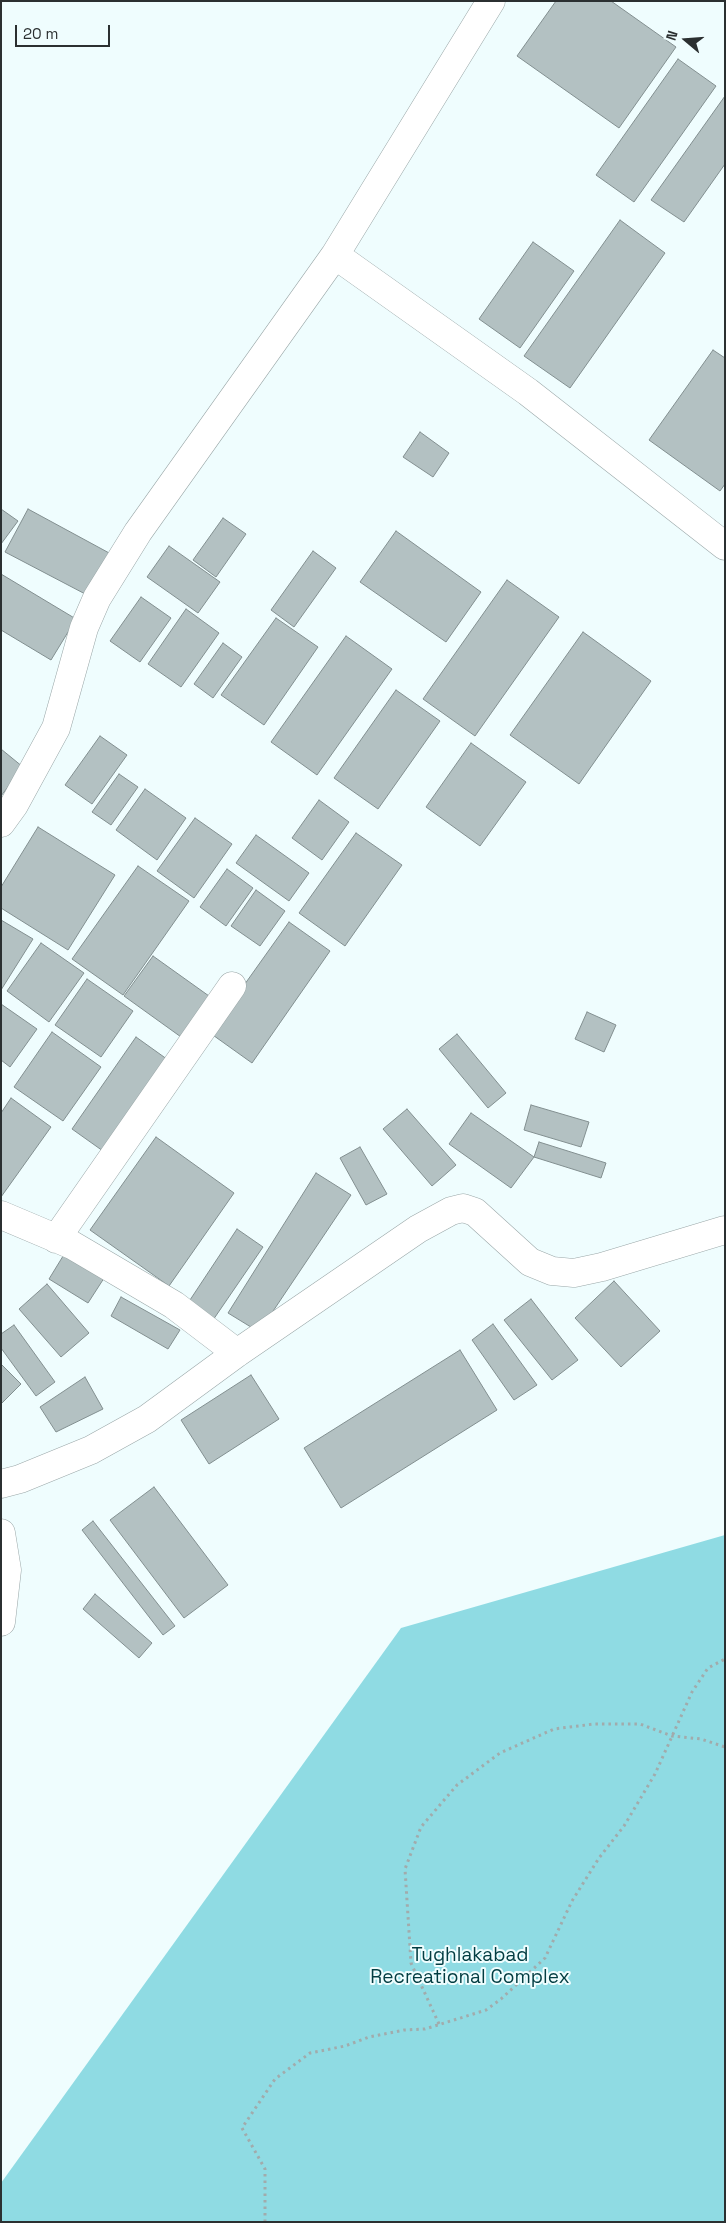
<!DOCTYPE html>
<style>
body{margin:0}
#map{position:relative;width:726px;height:2223px;overflow:hidden;background:#effdfe;font-family:"Space Grotesk",sans-serif}
canvas{display:block}
.frame{position:absolute;inset:0;border:2px solid #2b3031;pointer-events:none}
.north{position:absolute;left:661px;top:15px;width:50px;height:50px;-webkit-text-stroke:4px #effdfe;paint-order:stroke;rotate:288deg;font-size:14px;font-weight:700;line-height:20px;text-align:center;color:#2b3031}
.north::after{content:'';display:block;margin:auto;width:18px;height:22px;background:#2b3031;clip-path:polygon(50% 0,100% 100%,50% 72%,0 100%)}
.scale{position:absolute;left:15px;top:25px;width:95px;height:22px;box-sizing:border-box;border:2px solid #2b3031;border-top:0;padding-left:6px;font-size:15px;line-height:18px;white-space:nowrap;color:#2b3031;-webkit-text-stroke:4px #effdfe;paint-order:stroke}
</style>
<div id="map">
<canvas width="726" height="2223"></canvas>
<div class="frame"></div>
<div class="north">N</div>
<div class="scale">20 m</div>
</div>
<script>
const context = document.querySelector('canvas').getContext('2d');
context.lineJoin = 'round';
function fill(path, color) { context.fillStyle = color; context.fill(path, 'evenodd'); }
const toPath = rows => new Path2D(rows.map(r => 'M' + r).join(''));
function strokePath(path, color, width, dash) { context.strokeStyle = color; context.lineWidth = width; context.lineCap = dash ? 'butt' : 'round'; context.setLineDash(dash || []); context.stroke(path); }
function drawText(font, color, halo, rows, align = 'center') {
  context.font = font + ' "Space Grotesk",sans-serif'; context.lineWidth = 4; context.setLineDash([]); context.textBaseline = 'middle'; context.strokeStyle = halo; context.fillStyle = color; for (const [text, x, y, turn = 0] of rows) {
    context.save(); context.translate(x, y); context.rotate((+turn || 0) * Math.PI / 180); context.textAlign = isNaN(turn) ? turn : align; if (halo) context.strokeText(text, 0, 0); context.fillText(text, 0, 0); context.restore();
  }
}
fill(toPath([
 [725,1535,725,2222,1,2222,1,2183,401,1628]
]), '#8fdbe3');
const building = toPath([
 [556,1,611,1,676,47,619,128,517,56,556,1],
 [678,59,716,86,634,202,596,175,678,59],
 [725,96,725,164,684,222,651,200,725,96],
 [620,220,665,253,570,388,524,356,620,220],
 [533,242,574,271,520,348,479,319,533,242],
 [713,350,725,358,725,484,720,491,649,440,713,350],
 [420,432,449,453,433,477,403,457,420,432],
 [1,509,18,521,1,544,1,509],
 [28,509,111,554,89,596,5,552,28,509],
 [223,518,246,534,216,577,193,560,223,518],
 [396,531,481,592,446,642,360,582,396,531],
 [169,546,220,582,198,613,147,577,169,546],
 [313,551,336,568,294,627,271,610,313,551],
 [1,574,76,619,51,660,1,630,1,574],
 [507,580,559,617,475,736,423,699,507,580],
 [141,597,171,618,140,662,110,641,141,597],
 [186,609,219,633,181,687,148,664,186,609],
 [276,618,318,647,264,725,221,695,276,618],
 [583,632,651,681,579,784,510,735,583,632],
 [346,636,392,669,317,775,271,742,346,636],
 [223,643,242,657,213,698,194,684,223,643],
 [396,690,440,721,378,809,334,778,396,690],
 [100,736,127,755,92,804,65,785,100,736],
 [471,743,526,782,480,846,426,807,471,743],
 [1,749,23,767,1,796,1,749],
 [119,774,138,787,111,825,92,812,119,774],
 [145,789,186,818,157,860,116,830,145,789],
 [319,800,349,822,322,860,292,838,319,800],
 [195,818,232,844,194,898,157,871,195,818],
 [38,827,115,875,68,950,1,908,1,887,38,827],
 [356,833,402,865,345,946,299,913,356,833],
 [256,835,309,873,289,901,236,863,256,835],
 [138,866,189,901,123,995,72,959,138,866],
 [227,869,253,888,226,926,200,907,227,869],
 [256,890,285,911,260,946,231,926,256,890],
 [1,920,33,939,1,990,1,920],
 [289,922,330,951,252,1063,210,1033,289,922],
 [41,943,84,973,49,1022,7,991,41,943],
 [153,956,216,1001,188,1042,124,996,153,956],
 [87,979,133,1011,101,1057,55,1025,87,979],
 [1,1004,37,1029,10,1067,1,1060,1,1004],
 [587,1012,616,1025,604,1052,575,1039,587,1012],
 [52,1032,101,1067,63,1121,14,1087,52,1032],
 [457,1034,506,1093,488,1108,439,1049,457,1034],
 [136,1037,171,1062,110,1156,72,1129,136,1037],
 [11,1098,51,1127,1,1197,1,1113,11,1098],
 [531,1105,589,1122,581,1147,524,1130,531,1105],
 [407,1109,456,1165,432,1186,383,1129,407,1109],
 [471,1113,534,1157,511,1188,449,1144,471,1113],
 [156,1137,234,1193,169,1286,90,1230,156,1137],
 [539,1142,606,1163,601,1178,534,1157,539,1142],
 [360,1147,387,1194,366,1205,340,1158,360,1147],
 [316,1173,351,1195,259,1332,228,1313,316,1173],
 [237,1229,263,1247,211,1323,186,1306,237,1229],
 [68,1248,108,1272,88,1303,49,1279,68,1248],
 [614,1281,660,1331,621,1367,575,1318,614,1281],
 [47,1284,89,1333,61,1357,19,1309,47,1284],
 [121,1297,180,1330,168,1349,111,1316,121,1297],
 [531,1299,578,1360,552,1380,504,1320,531,1299],
 [493,1324,537,1385,514,1400,472,1340,493,1324],
 [14,1325,55,1382,36,1396,1,1348,1,1334,14,1325],
 [460,1350,497,1410,341,1508,304,1448,460,1350],
 [1,1364,21,1384,1,1404,1,1364],
 [251,1375,279,1419,209,1464,181,1420,251,1375],
 [85,1377,103,1409,56,1432,40,1407,85,1377],
 [154,1487,228,1585,184,1618,110,1520,154,1487],
 [93,1521,175,1626,163,1635,82,1530,93,1521],
 [95,1594,152,1643,139,1658,83,1609,95,1594]
]);
fill(building, '#b3c1c2');
strokePath(building, '#828f90', 1);
const minor = toPath([
 [335,255,528,392,725,546],
 [1,823,14,805,56,728,84,628,97,598,138,532,335,255,491,1],
 [1,1215,72,1245,174,1305,237,1353],
 [56,1239,232,986],
 [1,1484,20,1479,91,1450,147,1419,237,1353,418,1229,451,1211,463,1208,475,1212,530,1262,552,1271,574,1273,602,1267,725,1230],
 [1,1533,7,1570,1,1622]
]);
strokePath(minor, '#9aa7a8', 29);
strokePath(toPath([
 [439,2024,411,1963,405,1869,421,1827,457,1785,500,1753,554,1729,594,1724,640,1724,672,1736,701,1739,725,1747],
 [265,2222,265,2169,242,2128,275,2079,310,2053,345,2046,369,2037,404,2030,425,2029,486,2010,501,1999,545,1958,572,1901,599,1858,624,1826,655,1774,692,1692,708,1668,725,1659]
]), '#a1abac', 3, [2.5, 4]);
strokePath(minor, '#fff', 28);
drawText('19px', '#023d42', '#effdfe', [
 ["Tughlakabad",470,1956],
 ["Recreational Complex",470,1978]
]);
</script>
